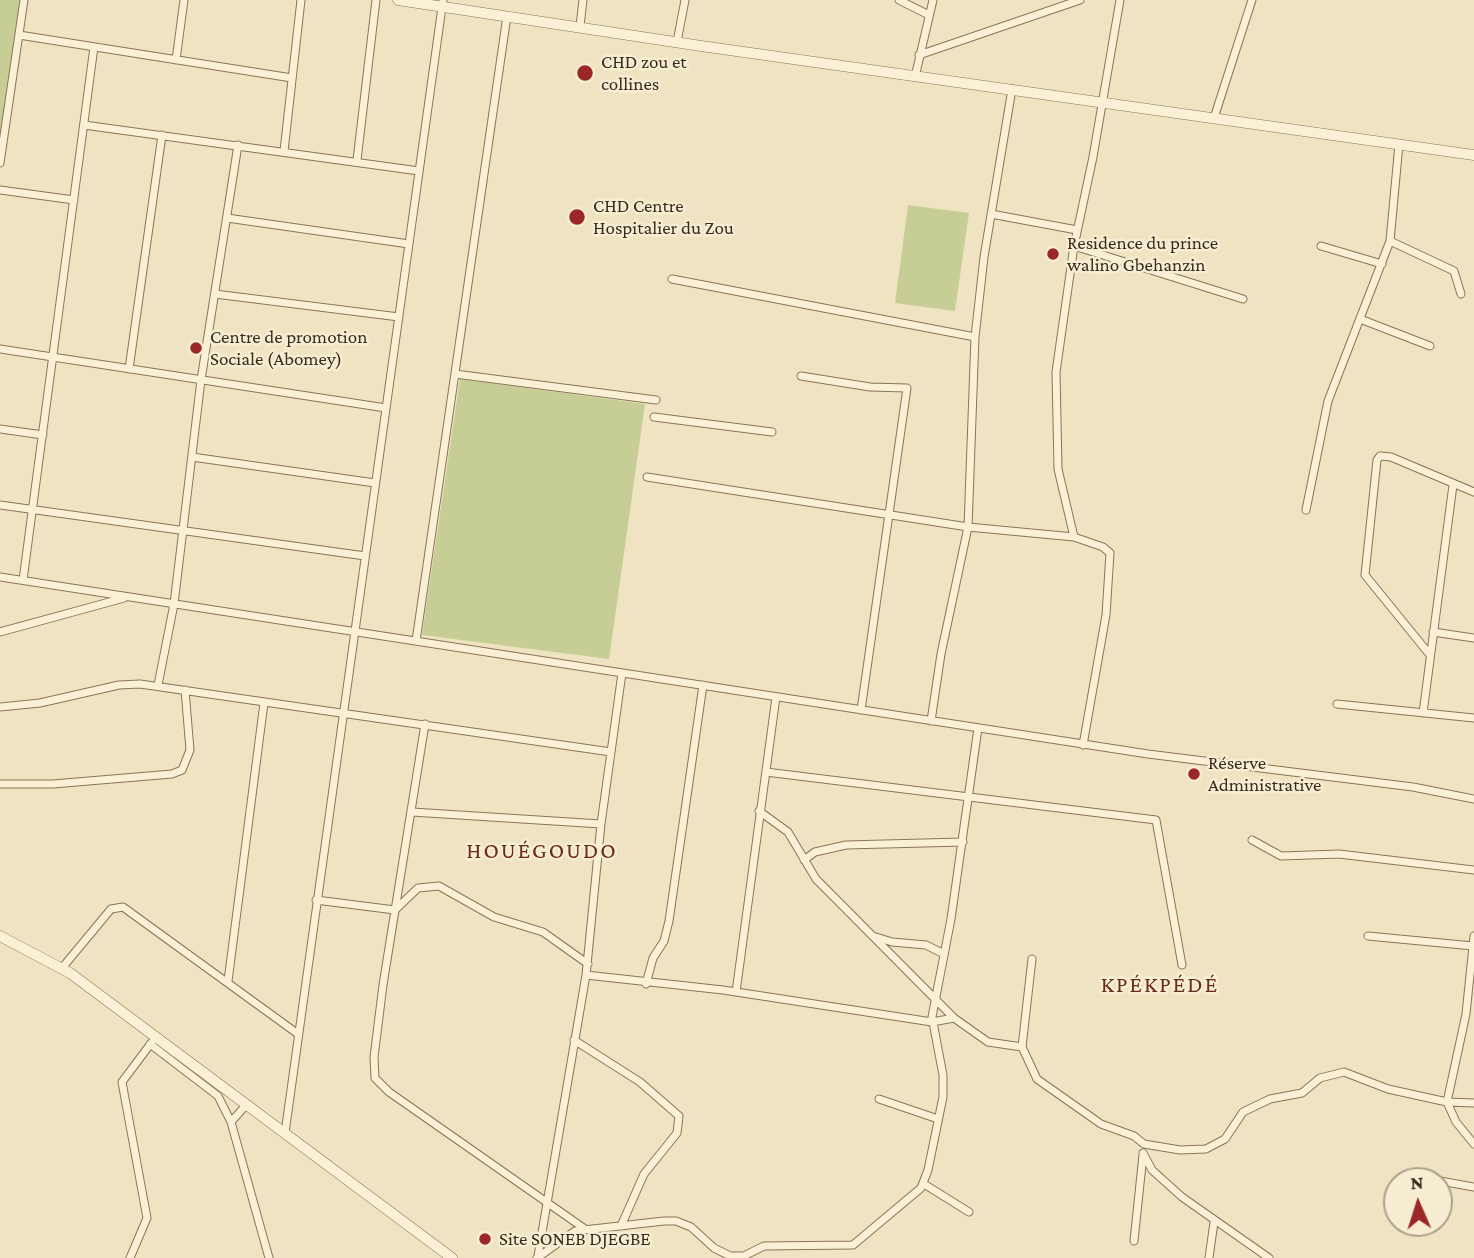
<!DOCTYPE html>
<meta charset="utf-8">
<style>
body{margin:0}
#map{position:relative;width:1474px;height:1258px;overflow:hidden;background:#f0e3c2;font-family:"Crimson Pro",serif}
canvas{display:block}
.north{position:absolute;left:1383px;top:1167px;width:70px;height:70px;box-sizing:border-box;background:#f7edd2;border:2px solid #aba08a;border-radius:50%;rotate:357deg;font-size:19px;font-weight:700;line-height:28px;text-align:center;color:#3a2c1d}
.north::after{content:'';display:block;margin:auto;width:24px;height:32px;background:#9c2826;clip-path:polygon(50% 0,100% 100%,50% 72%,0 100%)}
</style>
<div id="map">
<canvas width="1474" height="1258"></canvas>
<div class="north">N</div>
</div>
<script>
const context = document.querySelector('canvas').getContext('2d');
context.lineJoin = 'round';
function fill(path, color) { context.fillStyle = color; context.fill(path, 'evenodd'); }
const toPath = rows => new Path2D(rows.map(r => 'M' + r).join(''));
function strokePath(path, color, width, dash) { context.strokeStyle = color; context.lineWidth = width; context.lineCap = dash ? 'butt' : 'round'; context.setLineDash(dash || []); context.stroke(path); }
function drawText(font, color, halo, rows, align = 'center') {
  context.font = font + ' "Crimson Pro",serif'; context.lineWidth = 5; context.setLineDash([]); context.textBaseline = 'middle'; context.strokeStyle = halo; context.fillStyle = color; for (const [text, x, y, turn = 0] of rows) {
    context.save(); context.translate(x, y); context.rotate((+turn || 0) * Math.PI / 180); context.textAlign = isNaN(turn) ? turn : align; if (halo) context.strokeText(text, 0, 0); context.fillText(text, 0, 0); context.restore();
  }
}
fill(toPath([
 [0,0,21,0,0,145],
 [908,205,969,213,955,311,895,303],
 [460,379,645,404,609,659,422,635]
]), '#c6ce96');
const minor = toPath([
 [899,0,929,15],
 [580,26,583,0],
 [19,35,292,78],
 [677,42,685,0],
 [919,55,1080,0],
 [176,60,184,0],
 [915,77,933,0],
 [1012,89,984,257,975,337,968,527,1074,537,1103,547,1110,553,1106,615,1083,745],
 [1214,118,1252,0],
 [84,125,419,171],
 [284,151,301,0],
 [357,160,376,0],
 [0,163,24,0],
 [0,190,74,200],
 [991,214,1077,230],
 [227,218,409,244],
 [1390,241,1454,271,1461,294],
 [1074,246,1243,299],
 [1321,246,1382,264],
 [672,279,975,337],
 [215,294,399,317],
 [1360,319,1430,346],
 [0,349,386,408],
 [129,369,162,135],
 [455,374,656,400],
 [801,376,870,387,907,388,861,710],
 [654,417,772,432],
 [0,429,43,435],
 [192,457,375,483],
 [647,477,968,527,941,654,931,721],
 [0,505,365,556],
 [1306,510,1328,401,1390,241,1399,144],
 [1074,537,1058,469,1056,372,1074,246,1093,157,1120,0],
 [0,577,1148,754,1413,787,1474,799],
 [23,580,94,47],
 [0,632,124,598],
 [1433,632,1474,638],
 [416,641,507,16],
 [1430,655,1365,575,1377,460,1380,456,1391,457,1474,492],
 [158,685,174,604,201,380,238,145],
 [1337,704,1474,718],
 [0,707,40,703,119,685,140,684,611,752],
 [1423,713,1453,485],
 [425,724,383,985,374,1057,375,1078,389,1092,585,1229],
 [766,772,1156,820,1182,965],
 [0,784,53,784,172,774,182,770,190,750,185,690],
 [759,811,788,832,816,879,954,1018,988,1042,1022,1047,1037,1079,1101,1124,1134,1136,1144,1144,1180,1150,1206,1149,1225,1139,1243,1112,1270,1099,1302,1093,1320,1078,1344,1072,1388,1089,1447,1102,1474,1103],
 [412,812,601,824],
 [1252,840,1281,856,1339,854,1474,870],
 [804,860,815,852,846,845,963,842],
 [316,900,395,910,418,888,439,886,494,917,543,932,588,964],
 [1368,936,1473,946],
 [1474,936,1466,1014,1447,1102,1456,1122,1474,1144],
 [876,937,892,942,926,945,942,953],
 [62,968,111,909,123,907,298,1034],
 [586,975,723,990,932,1022,954,1018],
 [228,981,264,703],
 [646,984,653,958,664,941,669,921,703,685],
 [736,992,776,697],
 [574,1040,640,1082,679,1116,677,1133,644,1174,621,1226],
 [150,1044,218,1096,231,1122,269,1258],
 [1022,1047,1032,959],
 [879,1099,938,1119],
 [231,1122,247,1104],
 [285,1133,443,0],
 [1143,1153,1152,1170,1182,1197,1269,1258],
 [1407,1175,1474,1187],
 [924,1184,969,1212],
 [1134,1241,1143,1155],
 [538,1256,586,975,601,824,622,673],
 [130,1258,147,1218,122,1082,152,1042],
 [537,1258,575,1231,664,1221,676,1221,691,1227,714,1248,730,1256,744,1256,764,1246,853,1245,921,1188,928,1170,943,1097,943,1075,932,1017,951,919,978,728],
 [1209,1258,1214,1222]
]);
const tertiary = toPath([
 [398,0,701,46,1474,155],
 [0,936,70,973,452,1258]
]);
strokePath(minor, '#8a7459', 9);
strokePath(tertiary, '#8a7459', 11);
strokePath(minor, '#faf0d6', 7);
strokePath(tertiary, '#faf0d6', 10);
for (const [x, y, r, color] of [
 [585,73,9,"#9c2826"],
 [577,217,9,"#9c2826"],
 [1053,254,7,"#9c2826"],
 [196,348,7,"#9c2826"],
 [1194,774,7,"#9c2826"],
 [485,1239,7,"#9c2826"]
]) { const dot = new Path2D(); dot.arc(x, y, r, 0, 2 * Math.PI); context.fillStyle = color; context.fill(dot); strokePath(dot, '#f7edd2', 2.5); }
drawText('19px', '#3a2c1d', '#f7edd2', [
 ["CHD zou et",601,62],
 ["collines",601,84],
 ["CHD Centre",593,206],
 ["Hospitalier du Zou",593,228],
 ["Residence du prince",1067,243],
 ["walino Gbehanzin",1067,265],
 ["Centre de promotion",210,337],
 ["Sociale (Abomey)",210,359],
 ["Réserve",1208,763],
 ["Administrative",1208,785],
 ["Site SONEB DJEGBE",499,1239]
], 'left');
context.letterSpacing = '2px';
drawText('23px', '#682d1b', '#f7edd2', [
 ["HOUÉGOUDO",542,851],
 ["KPÉKPÉDÉ",1160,985]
]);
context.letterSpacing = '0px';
</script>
